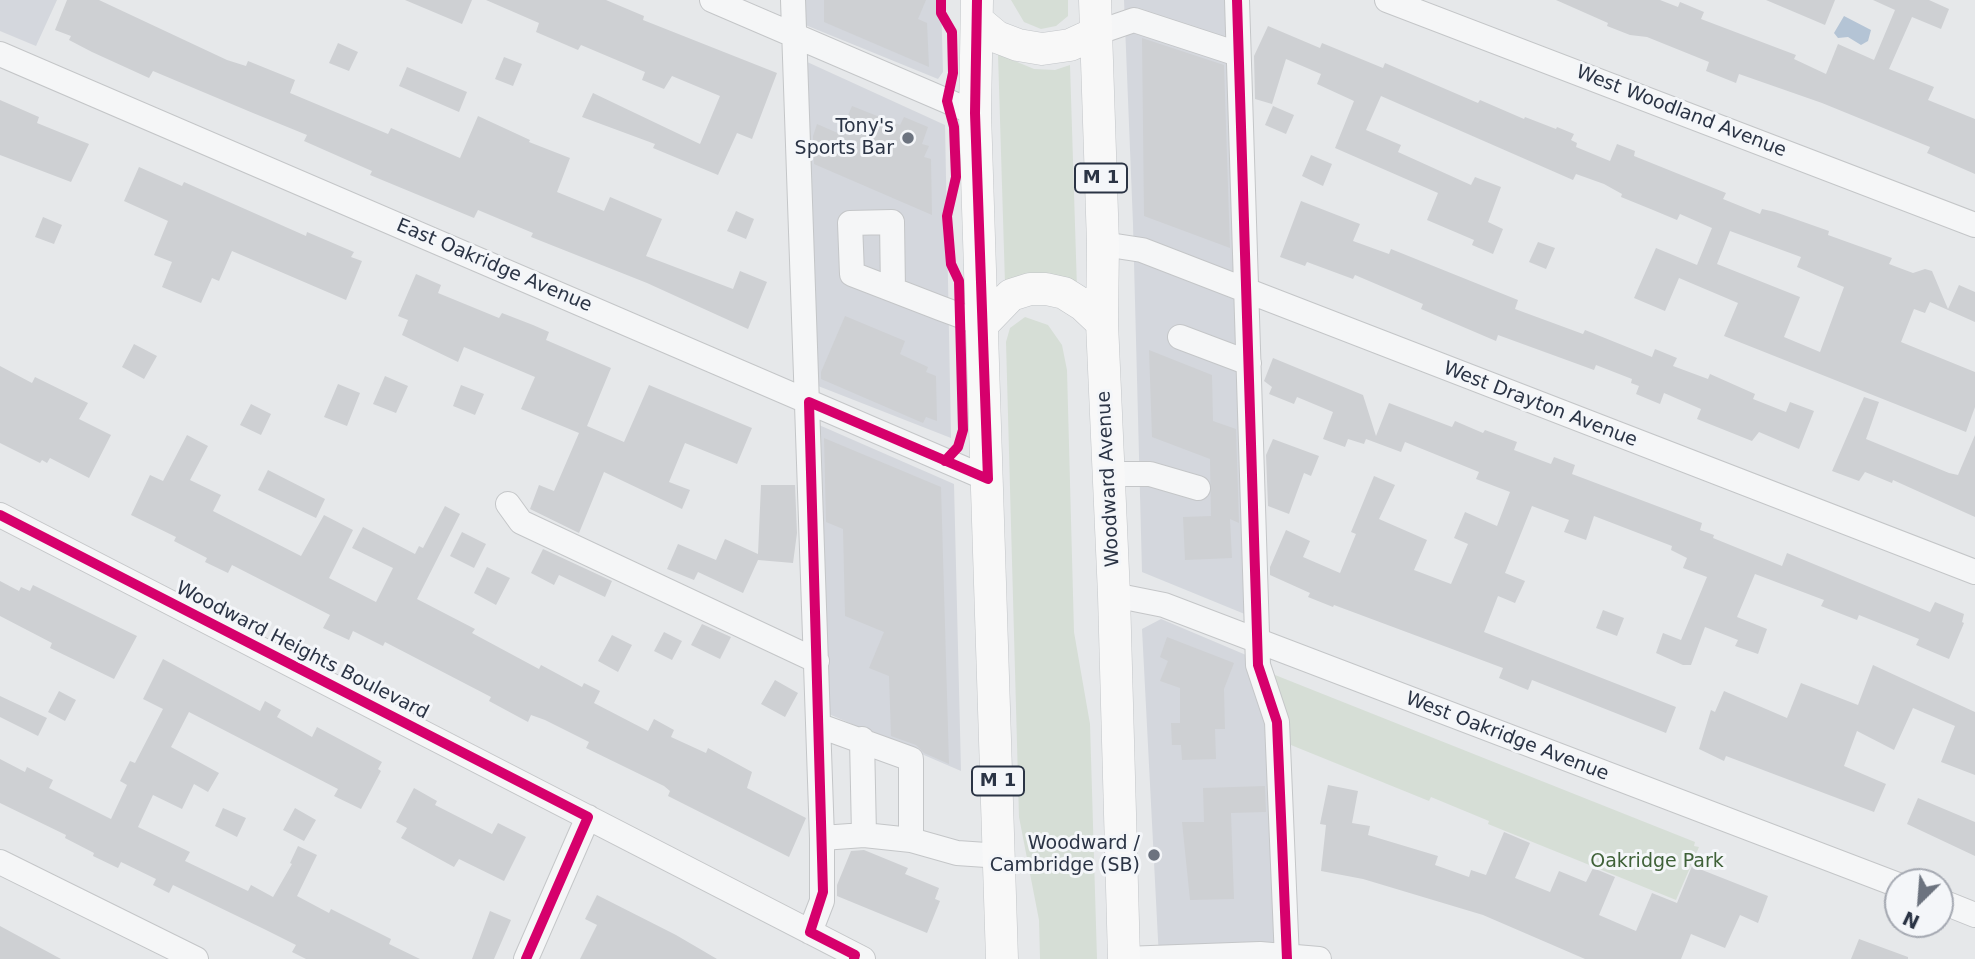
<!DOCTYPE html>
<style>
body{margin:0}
#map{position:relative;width:1975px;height:959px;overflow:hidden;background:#e6e8ea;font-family:"DejaVu Sans",sans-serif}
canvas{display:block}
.north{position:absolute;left:1884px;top:868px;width:70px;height:70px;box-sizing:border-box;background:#f4f6f9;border:2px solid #a4a8b1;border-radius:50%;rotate:205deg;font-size:19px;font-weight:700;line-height:28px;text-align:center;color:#2b3445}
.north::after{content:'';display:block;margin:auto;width:24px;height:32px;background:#6c737f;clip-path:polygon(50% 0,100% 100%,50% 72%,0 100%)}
</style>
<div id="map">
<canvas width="1975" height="959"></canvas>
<div class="north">N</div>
</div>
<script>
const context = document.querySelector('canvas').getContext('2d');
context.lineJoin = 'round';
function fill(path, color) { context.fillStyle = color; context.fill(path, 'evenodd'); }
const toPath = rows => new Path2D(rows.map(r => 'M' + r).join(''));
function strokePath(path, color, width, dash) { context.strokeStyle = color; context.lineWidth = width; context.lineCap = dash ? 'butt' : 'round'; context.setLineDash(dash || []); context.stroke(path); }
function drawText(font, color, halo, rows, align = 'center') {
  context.font = font + ' "DejaVu Sans",sans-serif'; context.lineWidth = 6; context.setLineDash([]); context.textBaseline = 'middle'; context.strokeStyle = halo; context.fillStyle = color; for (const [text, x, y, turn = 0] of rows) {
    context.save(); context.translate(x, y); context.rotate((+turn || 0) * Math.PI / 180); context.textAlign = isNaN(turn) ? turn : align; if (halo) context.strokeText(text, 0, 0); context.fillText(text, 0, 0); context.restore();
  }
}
fill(toPath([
 [0,0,57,0,36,46,0,31],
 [798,0,941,0,943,72,938,79,798,22],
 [1124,0,1227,0,1252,617,1142,572,1133,224],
 [805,61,945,125,951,438,813,384],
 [819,425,954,484,961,771,824,712],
 [1161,619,1246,655,1269,721,1279,959,1159,959,1142,629]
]), '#d4d7dd');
fill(toPath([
 [1011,0,1068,0,1068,16,1056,26,1041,29,1024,22],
 [998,54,1034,69,1055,70,1070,65,1077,289,1005,284],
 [1025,317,1048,325,1062,345,1067,370,1074,632,1090,724,1097,959,1040,959,1039,920,1019,817,1006,342,1010,328],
 [1270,673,1695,842,1694,846,1699,847,1676,900,1488,824,1489,821,1431,797,1429,801,1286,743]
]), '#d6ded6');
fill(toPath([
 [1844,16,1871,30,1868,41,1861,45,1848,37,1838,38,1834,33]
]), '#b4c4d5');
fill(toPath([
 [67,0,99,0,227,60,246,66,248,61,295,80,290,93,388,134,391,128,460,158,478,116,530,140,529,142,570,158,557,192,604,211,610,197,662,219,646,256,733,289,740,271,767,282,748,329,647,283,531,237,533,233,478,210,474,218,370,175,372,171,304,141,307,135,253,113,153,71,149,78,92,52,69,40,71,36,55,30],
 [405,0,472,0,462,24],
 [486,0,606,0,644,16,643,20,777,73,752,139,737,133,718,175,653,148,655,144,582,117,593,93,700,144,720,96,672,76,664,89,642,80,645,72,581,45,578,50,536,32,539,23],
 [824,0,926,0,918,19,927,23,929,67,824,22],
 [1556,0,1660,0,1678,7,1680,2,1704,12,1701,19,1796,55,1794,59,1826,74,1838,44,1874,60,1895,10,1873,0,1929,0,1949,9,1941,29,1912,17,1889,69,1934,87,1928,100,1975,119,1975,174,1927,153,1930,147,1822,103,1739,74,1736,83,1706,71,1709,62,1647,37,1630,35,1607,26,1608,23],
 [1766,0,1835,0,1825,25],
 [1268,26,1320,48,1322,43,1383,68,1385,63,1478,103,1480,100,1524,119,1525,117,1556,129,1557,127,1574,134,1571,140,1577,143,1576,147,1610,161,1617,144,1635,151,1634,156,1726,193,1723,199,1760,214,1762,209,1775,212,1829,231,1828,235,1892,258,1889,264,1913,273,1925,269,1932,271,1948,309,1959,285,1975,292,1975,322,1930,302,1925,313,1914,309,1901,342,1975,372,1975,407,1966,432,1724,336,1738,303,1679,278,1665,311,1634,298,1656,248,1697,265,1712,228,1680,214,1677,220,1653,210,1621,197,1622,194,1604,184,1576,174,1573,180,1381,96,1366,130,1401,145,1398,152,1471,185,1475,177,1501,187,1488,222,1503,229,1493,254,1472,245,1474,240,1427,220,1438,193,1335,148,1354,101,1317,84,1321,74,1286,59,1272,104,1255,99,1254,56],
 [1730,231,1801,257,1797,267,1844,287,1820,352,1784,337,1800,297,1717,264],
 [1142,38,1224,65,1230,248,1144,216],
 [338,43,358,52,349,71,329,63],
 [504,57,522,64,513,86,495,79],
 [407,67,467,92,459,112,399,86],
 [0,100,39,117,37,123,89,144,71,182,0,155],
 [852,106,900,125,904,117,928,127,922,144,929,146,924,157,931,159,932,215,814,164,813,136,817,124,840,134],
 [1273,106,1294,115,1286,134,1265,125],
 [1311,155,1332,164,1323,186,1302,176],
 [139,167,182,186,184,182,306,236,307,232,354,252,351,257,362,261,346,300,232,251,219,281,212,278,201,303,162,287,172,262,154,255,168,221,124,201],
 [1301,201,1360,224,1353,241,1389,254,1391,249,1518,300,1515,309,1583,334,1585,330,1652,357,1655,349,1677,358,1673,366,1708,379,1710,374,1755,394,1753,399,1786,412,1790,402,1814,411,1799,449,1759,432,1752,441,1697,419,1701,409,1664,393,1660,404,1636,394,1639,386,1631,383,1632,379,1596,365,1594,370,1498,335,1496,341,1421,309,1423,304,1355,275,1353,279,1307,262,1305,266,1280,257],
 [736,211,754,219,746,239,727,231],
 [43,217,62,225,54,244,35,237],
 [1538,242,1555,248,1546,269,1529,262],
 [416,274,441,285,438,293,499,318,502,313,533,325,549,332,546,340,611,368,587,426,624,442,649,385,752,428,737,464,685,443,669,482,690,490,682,509,604,472,579,533,530,509,539,485,554,491,579,433,521,409,535,377,464,347,458,362,402,335,408,320,398,316],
 [845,316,905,341,900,354,928,367,926,372,936,376,937,421,926,417,923,423,821,379,821,372],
 [134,344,157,356,144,379,122,367],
 [1149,350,1212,375,1213,421,1236,429,1239,523,1230,519,1232,558,1185,560,1183,517,1211,516,1210,459,1152,437],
 [1273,358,1363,395,1376,436,1389,403,1452,427,1455,421,1483,433,1485,430,1517,442,1514,450,1551,464,1554,457,1575,465,1572,474,1702,523,1700,530,1714,535,1713,538,1782,566,1787,553,1930,612,1935,602,1964,614,1962,622,1964,623,1949,659,1916,645,1919,639,1859,615,1857,620,1821,606,1824,600,1755,574,1737,617,1767,629,1758,654,1735,646,1738,640,1705,627,1691,665,1683,665,1656,653,1663,633,1681,640,1707,577,1683,568,1687,558,1671,550,1672,546,1594,516,1586,540,1564,532,1569,520,1532,506,1505,573,1525,581,1515,603,1498,596,1484,632,1676,707,1666,733,1532,680,1528,690,1499,678,1503,668,1334,605,1333,607,1308,597,1310,593,1270,575,1270,567,1286,530,1310,541,1303,557,1340,573,1356,534,1351,532,1374,476,1395,485,1379,519,1427,540,1414,570,1451,584,1468,544,1454,538,1465,512,1497,526,1510,492,1476,479,1479,472,1405,442,1401,452,1366,439,1364,444,1348,439,1345,447,1323,439,1333,412,1297,397,1294,404,1269,394,1272,387,1264,381],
 [0,366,32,383,35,377,88,403,79,419,111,435,89,478,50,458,47,463,42,460,40,463,0,443],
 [385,376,408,386,396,413,373,404],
 [338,384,360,393,347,426,324,417],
 [461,385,484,394,475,415,453,406],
 [1864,397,1879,402,1866,439,1949,473,1958,475,1975,435,1975,517,1893,480,1892,483,1865,472,1859,481,1832,471],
 [251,404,271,414,261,435,240,425],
 [187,435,208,446,190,480,221,495,213,511,301,556,324,515,353,530,329,578,376,602,393,568,352,548,363,527,415,554,419,546,423,548,445,506,460,514,417,599,475,629,472,633,539,669,541,665,582,687,584,683,600,691,594,703,648,731,654,719,674,730,671,737,706,753,708,748,752,772,747,788,806,818,789,857,668,796,670,791,664,786,586,748,589,742,545,720,531,715,528,722,489,701,491,697,385,642,383,646,353,631,349,640,323,628,330,615,232,565,228,573,205,562,207,558,174,541,176,537,131,515,150,475,163,481],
 [824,438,941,487,949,764,924,753,916,745,891,736,889,676,869,668,884,632,845,616,843,529,826,522],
 [1273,439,1319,456,1311,476,1304,473,1289,514,1268,506,1266,455],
 [268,470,325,499,316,518,258,490],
 [761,485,795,485,797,533,793,563,758,560,743,593,698,572,694,580,667,569,678,544,716,560,725,539,758,554],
 [462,532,486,544,474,568,450,556],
 [543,549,612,581,605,597,559,575,554,585,531,573],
 [487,567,510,578,496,605,474,593],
 [0,581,19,591,21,587,30,591,33,585,137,636,114,679,50,648,52,643,0,616],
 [1603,610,1624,618,1617,636,1596,628],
 [702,624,731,637,720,659,691,645],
 [664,632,682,641,672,660,654,651],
 [612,635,632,645,618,672,598,661],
 [1167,637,1234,663,1224,689,1225,729,1215,729,1216,759,1182,760,1181,745,1172,745,1171,723,1180,723,1180,688,1160,681,1168,661,1160,657],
 [163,659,260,711,265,701,281,710,277,717,312,737,317,727,382,762,378,769,381,771,361,809,334,796,338,789,189,712,171,747,219,773,208,792,194,784,182,809,153,795,138,827,190,852,185,861,248,891,251,885,273,897,292,864,290,863,298,846,317,855,297,896,329,913,331,909,391,939,389,944,420,959,306,959,292,952,296,945,264,929,173,885,169,893,153,885,156,879,121,862,118,868,93,856,94,853,65,838,66,835,0,803,0,759,25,772,27,767,53,780,49,788,111,819,127,785,120,781,130,761,135,763,163,709,143,699],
 [1873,665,1975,712,1975,775,1941,762,1955,726,1913,708,1894,750,1857,731,1844,766,1886,784,1874,812,1726,756,1724,761,1699,749,1711,710,1715,712,1724,691,1787,718,1801,683,1858,705],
 [775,680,798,693,785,717,761,704],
 [59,691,76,700,65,721,48,712],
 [0,696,47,718,38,736,0,717],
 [1328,785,1358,791,1352,823,1370,826,1368,835,1438,856,1435,865,1469,877,1471,870,1486,875,1504,832,1530,843,1515,878,1550,892,1559,871,1586,882,1593,868,1615,877,1599,915,1636,931,1652,893,1677,903,1692,866,1768,896,1758,923,1740,915,1725,948,1691,934,1681,959,1585,959,1483,915,1363,879,1321,871,1326,825,1320,824],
 [1265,786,1266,812,1231,813,1234,899,1190,900,1182,822,1204,822,1203,788],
 [414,788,437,801,435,805,492,834,498,823,526,837,504,881,459,859,454,867,401,838,407,828,396,822],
 [1918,798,1975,822,1975,856,1907,824],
 [223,808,246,818,237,837,215,826],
 [295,808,316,820,304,841,283,830],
 [864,850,908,868,905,874,939,888,935,899,940,901,927,933,837,896,837,885,851,851],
 [597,895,676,935,717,959,580,959,597,925,585,919],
 [490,911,511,920,494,959,472,959],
 [0,926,61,959,0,959],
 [1859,939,1908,957,1908,959,1851,959]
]), '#ced0d3');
const minor = toPath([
 [712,0,975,113],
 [793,0,822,838,822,901,810,932],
 [1237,0,1258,665,1277,722,1287,959],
 [1387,0,1975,225],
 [1096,33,1134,20,1238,54],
 [0,54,988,479],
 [1103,244,1142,250,1975,572],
 [893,290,892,222,850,223,852,274,940,308,983,324],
 [1180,337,1249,363],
 [1108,474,1150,474,1198,488],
 [508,504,521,522,817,661],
 [0,515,863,959],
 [1114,595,1164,605,1898,885],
 [820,726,911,759,911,840,957,853,1001,856],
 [862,739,864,835],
 [822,838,864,835,911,840],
 [0,862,196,959],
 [1940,901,1975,915],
 [526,959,588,817],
 [1124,959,1260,954,1319,959]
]);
const major = toPath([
 [977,0,975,113,1002,959],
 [1095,0,1103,244,1102,323,1114,595,1124,959],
 [978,21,997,37,1018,45,1042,49,1070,45,1096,33],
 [983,324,1011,295,1030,289,1046,289,1064,293,1083,305,1102,323]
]);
strokePath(minor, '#c4c6c8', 26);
strokePath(major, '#c2c5c8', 33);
strokePath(minor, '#f5f6f7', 24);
strokePath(major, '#f8f8f8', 32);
strokePath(toPath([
 [941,0,941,13,952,32,953,73,947,101,954,127,956,177,947,216,951,264,959,281,963,430,958,447,945,461],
 [1237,0,1258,665,1277,722,1287,959],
 [0,515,588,817,526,959],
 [854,959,855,955,810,932,823,892,809,402,988,479,975,113,977,0]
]), '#d6006c', 10);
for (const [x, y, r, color] of [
 [908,138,7,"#6c737f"],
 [1154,855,7,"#6c737f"]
]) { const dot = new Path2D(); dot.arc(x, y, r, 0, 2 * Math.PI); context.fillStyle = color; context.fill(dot); strokePath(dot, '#f4f6f9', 2.5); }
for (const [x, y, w] of [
 [1101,178,52],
 [998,781,52]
]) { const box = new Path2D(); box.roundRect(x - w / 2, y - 14.5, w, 29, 5); context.fillStyle = '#f4f6f9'; context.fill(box); strokePath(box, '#2b3445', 2); }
drawText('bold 18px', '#2b3445', null, [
 ["M 1",1101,178],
 ["M 1",998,781]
]);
drawText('19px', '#2b3445', '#f4f6f9', [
 ["West Woodland Avenue",1681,112,21],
 ["East Oakridge Avenue",494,266,23],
 ["West Drayton Avenue",1540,405,21],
 ["Woodward Avenue",1109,479,-93],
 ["Woodward Heights Boulevard",302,651,27],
 ["West Oakridge Avenue",1507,737,21]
]);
drawText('19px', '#2b3445', '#f4f6f9', [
 ["Tony's",894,127],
 ["Sports Bar",894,149],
 ["Woodward /",1140,844],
 ["Cambridge (SB)",1140,866]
], 'right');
drawText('19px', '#3f6138', '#f4f6f9', [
 ["Oakridge Park",1657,862]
]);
</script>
